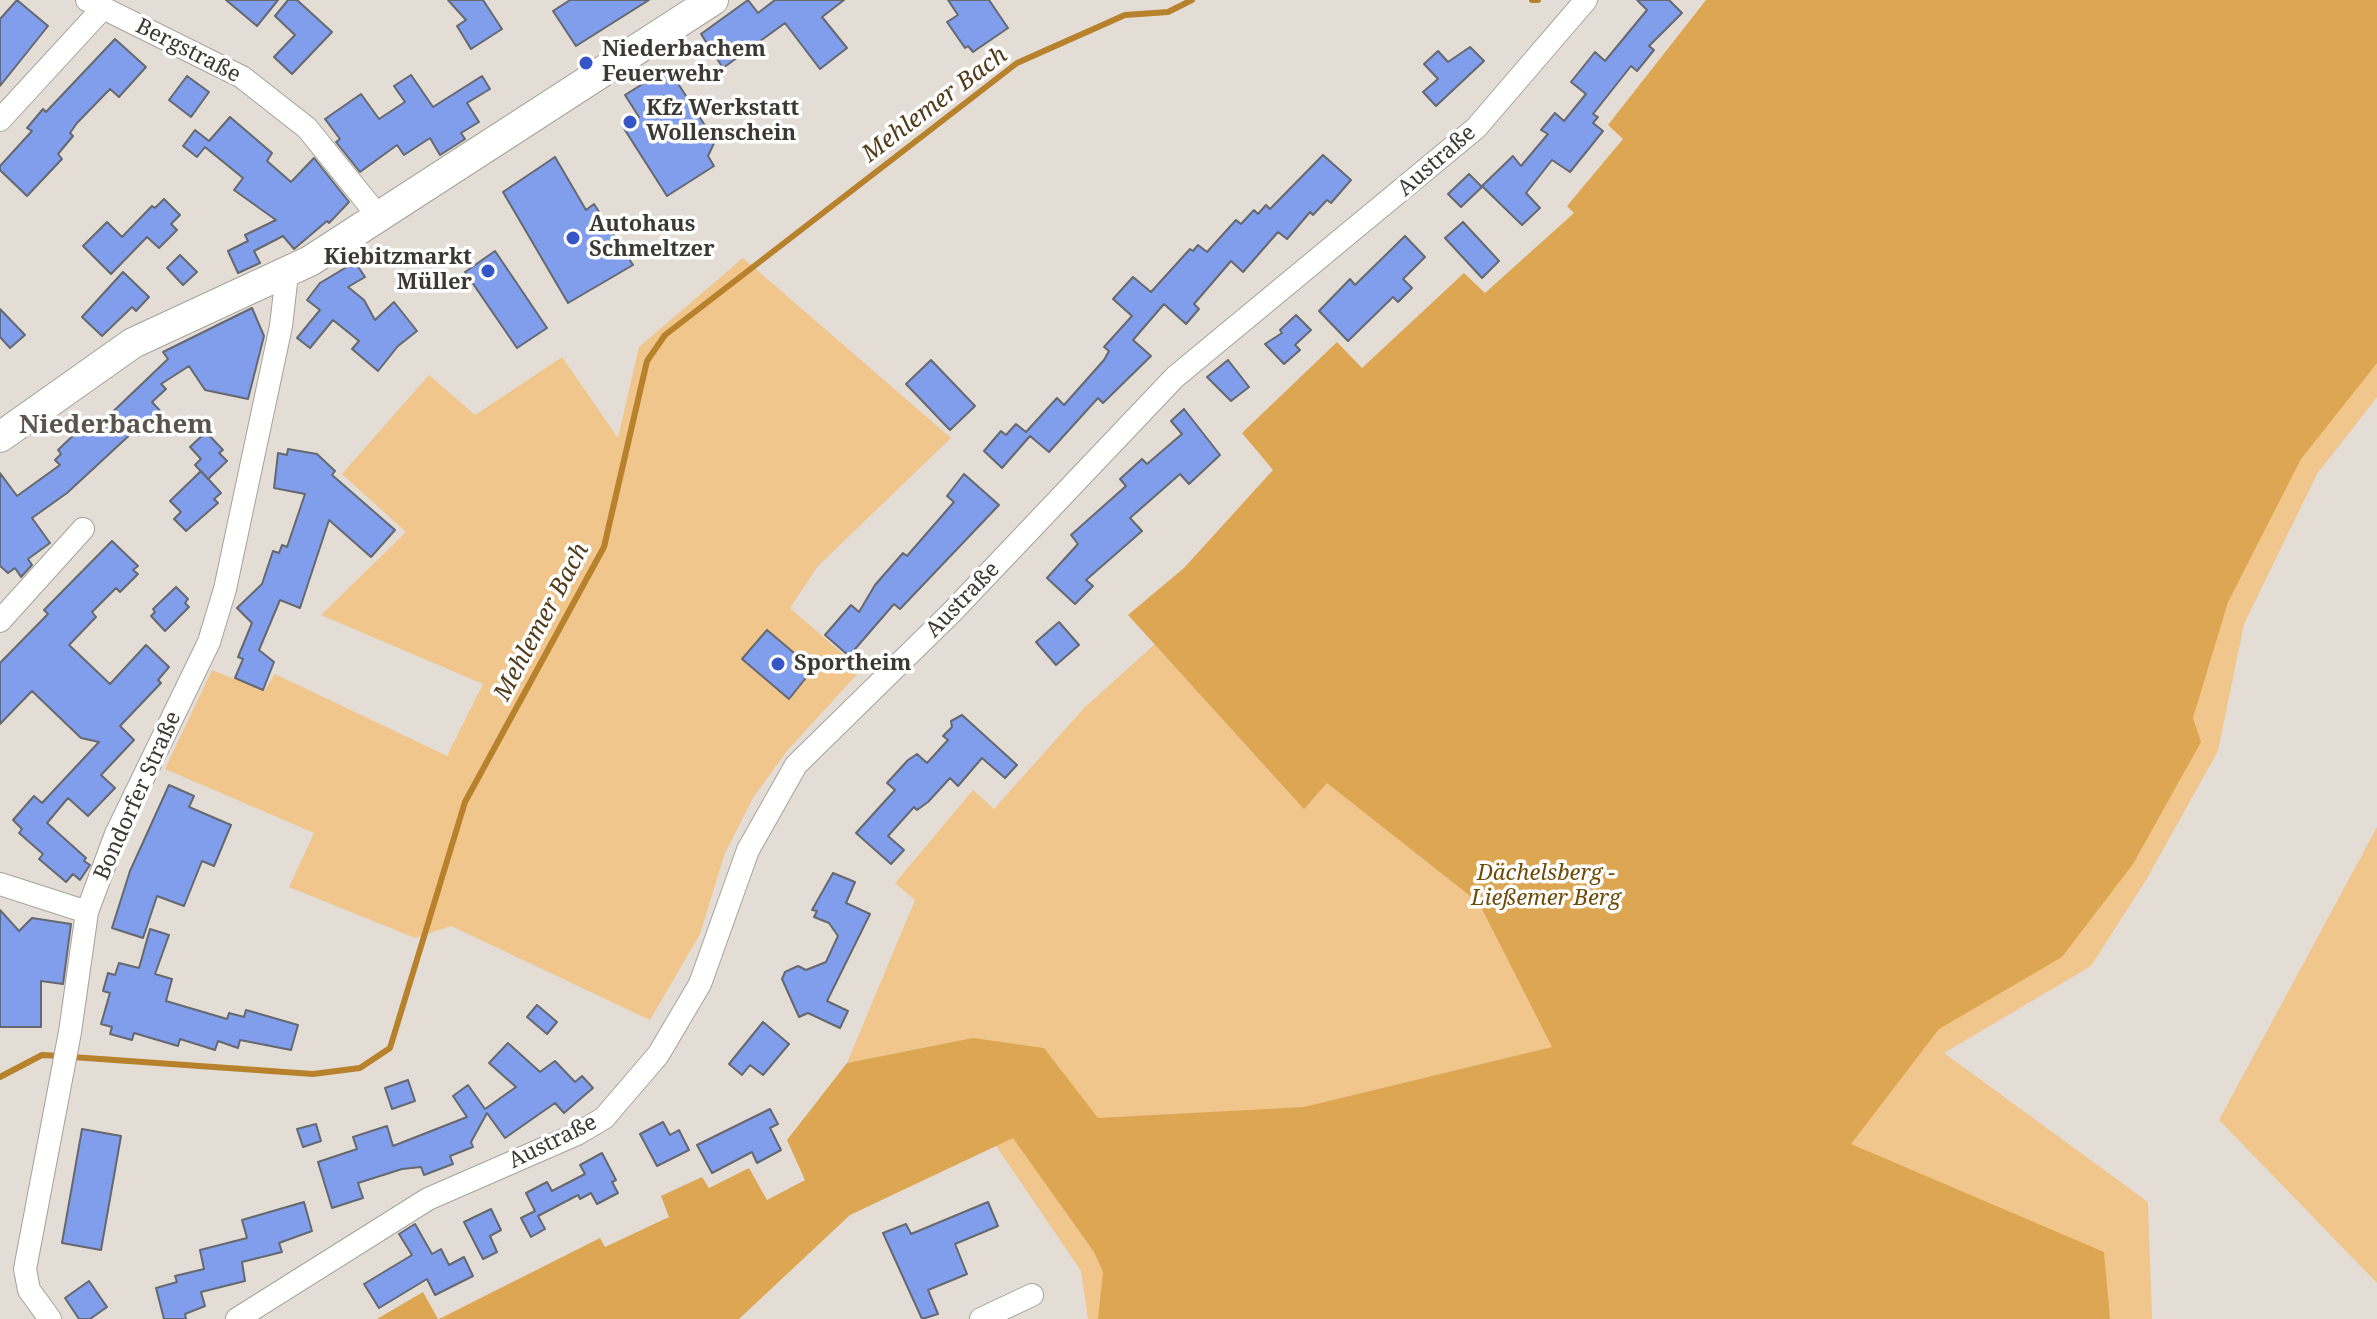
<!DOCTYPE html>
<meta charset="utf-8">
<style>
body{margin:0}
canvas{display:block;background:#e3ddd6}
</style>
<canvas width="2377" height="1319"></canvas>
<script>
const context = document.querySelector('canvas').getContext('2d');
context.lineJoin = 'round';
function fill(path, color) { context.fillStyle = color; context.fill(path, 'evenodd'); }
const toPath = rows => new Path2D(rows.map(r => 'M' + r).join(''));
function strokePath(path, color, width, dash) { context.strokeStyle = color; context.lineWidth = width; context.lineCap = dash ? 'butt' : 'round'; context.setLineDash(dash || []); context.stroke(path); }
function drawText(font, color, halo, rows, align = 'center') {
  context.font = font + ' "Noto Serif",serif'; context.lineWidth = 7; context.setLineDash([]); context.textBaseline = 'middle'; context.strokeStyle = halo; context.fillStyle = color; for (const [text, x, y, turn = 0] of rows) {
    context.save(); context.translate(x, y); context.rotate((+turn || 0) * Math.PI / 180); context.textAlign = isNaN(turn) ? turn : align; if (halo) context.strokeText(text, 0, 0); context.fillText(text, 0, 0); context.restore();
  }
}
fill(toPath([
 [2377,0,2377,397,2317,474,2244,624,2218,751,2146,880,2091,966,1944,1053,2148,1202,2152,1319,1088,1319,1081,1271,929,1047,847,1063,915,900,895,883,973,790,994,809,1084,708,1155,644,1172,662],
 [743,258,951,438,818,566,790,608,861,670,787,751,753,798,725,853,700,934,650,1020,451,926,415,938,289,887,314,833,165,769,212,670,264,691,275,674,447,756,483,684,321,615,406,532,342,474,429,375,475,415,562,357,618,438,639,347],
 [2377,827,2377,1283,2219,1120]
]), '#f0c68d');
fill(toPath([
 [1706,0,2377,0,2377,363,2301,459,2228,602,2193,718,2201,742,2133,864,2062,957,1939,1029,1851,1144,2104,1252,2110,1319,1098,1319,1103,1272,1094,1252,1013,1138,850,1215,739,1319,439,1319,600,1238,605,1247,669,1217,661,1196,702,1177,709,1188,749,1168,767,1200,805,1180,787,1140,847,1063,973,1038,1044,1048,1098,1118,1304,1107,1552,1047,1479,903,1327,783,1304,809,1128,615,1184,568,1273,470,1242,433,1337,342,1362,368,1464,273,1485,293,1574,213,1567,206,1623,139,1608,125],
 [423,1292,438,1319,377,1319]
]), '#dda653');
strokePath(toPath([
 [1532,0,1538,0],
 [72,1057,313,1074,360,1068,390,1048,465,802,604,547,647,361,665,335,1017,63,1125,15,1168,12,1192,0],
 [0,1077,42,1055,61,1056]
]), '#b7822b', 6);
const building = toPath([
 [17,0,48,26,0,86,0,19,17,0],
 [226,0,278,0,257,26,226,0],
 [288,0,297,0,332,32,292,74,274,57,295,35,275,16,288,0],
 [448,0,483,0,502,29,471,49,457,26,466,20,448,0],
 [570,0,649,0,576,46,553,11,570,0],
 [748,0,758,13,775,0,844,0,822,17,847,48,820,69,785,23,723,68,701,34,748,0],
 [948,0,989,0,1008,28,973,52,968,46,965,48,947,22,958,15,948,0],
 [1637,0,1669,0,1682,13,1649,46,1654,50,1637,71,1631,66,1593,114,1598,117,1593,123,1603,131,1570,172,1552,160,1526,193,1540,208,1522,225,1482,186,1513,156,1521,166,1548,134,1541,130,1555,113,1564,121,1586,94,1571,82,1595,52,1605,61,1647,10,1637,0],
 [115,39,146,67,119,97,110,89,77,123,70,133,73,136,58,154,62,159,27,196,0,170,0,166,32,131,27,128,43,109,46,112,115,39],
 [1470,47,1484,61,1436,106,1423,92,1438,79,1424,64,1438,51,1448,62,1470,47],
 [668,68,715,141,708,156,714,166,667,196,623,127,639,117,625,95,668,68],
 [411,75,433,107,482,76,490,89,467,103,479,122,461,133,465,139,440,155,430,138,404,155,397,145,360,172,336,142,340,139,325,119,361,94,379,119,405,102,394,86,411,75],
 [187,76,209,92,191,117,169,100,187,76],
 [230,117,272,153,267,161,291,182,314,158,349,202,329,223,327,221,294,249,283,236,254,251,260,263,238,273,228,251,248,241,245,235,276,220,234,190,243,178,205,147,197,157,183,146,195,130,209,141,230,117],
 [1323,155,1351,180,1331,203,1327,200,1313,215,1310,212,1287,239,1278,232,1243,272,1231,261,1194,304,1199,309,1186,324,1164,304,1133,340,1151,356,1103,403,1098,398,1049,452,1030,436,1002,468,984,451,1001,431,1006,435,1016,424,1026,432,1057,398,1064,405,1104,360,1109,351,1104,347,1132,316,1113,299,1133,277,1151,292,1190,249,1193,251,1198,245,1207,252,1236,220,1241,224,1254,210,1258,214,1266,205,1270,209,1323,155],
 [555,157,586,210,594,204,633,265,568,303,503,192,555,157],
 [1469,174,1482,187,1461,207,1448,194,1469,174],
 [164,199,180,215,171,224,177,230,159,248,147,237,111,274,83,246,107,222,122,237,152,206,155,208,164,199],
 [1463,222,1499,261,1482,278,1445,238,1463,222],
 [1405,236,1425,257,1403,279,1412,288,1398,302,1393,297,1348,341,1319,311,1350,279,1355,285,1405,236],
 [495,251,547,328,517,348,465,272,495,251],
 [180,255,197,272,183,285,167,268,180,255],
 [355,262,365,277,348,287,364,300,375,320,394,302,417,331,398,346,378,371,352,349,359,341,333,320,310,348,297,338,320,310,307,300,320,283,355,262],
 [123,272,149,297,136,311,132,307,102,336,82,317,123,272],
 [252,308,264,336,248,399,205,390,189,366,161,384,166,389,152,402,163,414,139,436,134,431,67,493,32,518,50,543,28,559,32,565,21,577,15,568,8,573,0,566,0,473,17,496,60,465,55,460,61,454,58,450,82,427,84,430,96,418,101,423,168,359,163,352,252,308],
 [0,309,25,335,10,348,0,337,0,309],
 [1296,315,1311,330,1295,345,1300,350,1284,364,1265,344,1282,333,1280,330,1296,315],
 [931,360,975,406,950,430,906,384,931,360],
 [1228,360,1249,387,1231,401,1207,377,1228,360],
 [1184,409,1220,455,1189,484,1180,474,1130,518,1142,531,1086,580,1093,586,1075,604,1047,578,1078,544,1071,535,1126,486,1120,479,1142,459,1147,464,1182,434,1171,421,1184,409],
 [206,432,223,450,219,453,227,461,208,479,195,465,201,459,190,447,206,432],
 [288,449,317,454,335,471,332,475,395,530,371,557,329,520,300,608,280,600,259,650,274,662,263,690,235,678,243,659,238,657,252,623,237,608,262,584,273,551,279,553,282,545,287,547,305,494,274,488,278,453,287,455,288,449],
 [201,471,221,493,214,499,218,503,186,531,174,519,181,512,170,501,201,471],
 [964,474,999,505,900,609,894,604,849,656,825,635,851,605,859,612,875,585,903,553,907,556,954,502,947,496,964,474],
 [112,541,138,566,133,570,138,574,120,592,116,588,92,612,96,617,69,645,110,684,146,645,169,667,158,680,161,683,120,726,134,740,101,775,115,788,88,816,68,798,47,823,86,858,84,861,90,865,80,880,73,874,66,882,39,859,43,854,19,833,22,829,13,820,34,796,42,803,99,742,81,738,32,691,0,724,0,663,48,614,44,610,112,541],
 [176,587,188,599,185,603,189,607,165,631,151,616,155,612,153,609,176,587],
 [1059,622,1079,645,1056,665,1036,642,1059,622],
 [767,630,813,669,789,699,742,659,767,630],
 [962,715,1017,765,1005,778,982,758,958,786,950,778,928,802,917,810,914,807,888,836,904,850,891,864,856,833,895,790,887,783,908,760,917,754,927,763,948,740,943,736,952,727,951,721,962,715],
 [169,785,194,796,189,807,231,825,214,866,202,861,184,906,157,896,143,938,112,928,130,871,169,785],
 [833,873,855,882,846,903,870,914,827,1001,848,1011,840,1028,808,1013,799,1017,782,979,785,972,798,966,806,970,826,962,838,936,829,923,814,917,817,911,812,910,833,873],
 [0,910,19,931,32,918,71,924,63,984,41,981,41,1027,0,1027,0,910],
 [150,929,169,935,155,974,172,979,166,1001,227,1019,229,1013,244,1017,246,1010,298,1025,291,1050,240,1040,238,1048,218,1041,215,1050,180,1039,178,1046,134,1033,132,1040,110,1034,112,1027,101,1024,110,993,103,991,108,973,115,975,119,963,139,968,150,929],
 [537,1005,557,1022,547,1034,527,1017,537,1005],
 [763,1022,789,1044,763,1075,750,1065,742,1075,729,1064,763,1022],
 [508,1043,540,1072,555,1061,575,1082,582,1076,593,1088,564,1113,555,1103,505,1138,487,1113,471,1142,473,1147,450,1156,453,1164,424,1175,421,1167,402,1169,358,1183,363,1198,332,1208,318,1162,357,1149,353,1137,387,1126,393,1146,467,1117,453,1096,468,1085,485,1109,516,1087,489,1063,508,1043],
 [408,1080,415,1101,392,1109,385,1088,408,1080],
 [770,1109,778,1124,770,1128,781,1150,757,1163,752,1152,712,1173,697,1145,770,1109],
 [663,1122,670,1135,679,1130,689,1150,657,1166,640,1134,663,1122],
 [316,1124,321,1141,303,1147,297,1129,316,1124],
 [82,1129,121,1136,101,1250,62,1243,82,1129],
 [602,1153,616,1180,612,1182,618,1193,597,1204,591,1193,580,1199,578,1195,538,1216,545,1229,531,1237,521,1218,535,1211,526,1193,547,1182,552,1191,585,1174,580,1165,602,1153],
 [304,1202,312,1231,279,1243,282,1252,242,1262,245,1281,201,1292,205,1306,185,1314,186,1319,164,1319,156,1288,177,1282,175,1276,204,1269,200,1250,247,1238,242,1220,304,1202],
 [988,1202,998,1226,955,1244,967,1274,928,1290,938,1314,922,1319,883,1233,906,1224,911,1234,988,1202],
 [491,1209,501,1230,490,1236,497,1252,483,1259,464,1222,491,1209],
 [415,1224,432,1254,441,1249,449,1265,464,1257,473,1276,435,1295,427,1279,379,1308,364,1284,412,1255,399,1234,415,1224],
 [89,1281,107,1307,90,1319,79,1319,65,1298,89,1281]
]);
fill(building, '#809eec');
strokePath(building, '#65686f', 2);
const street = toPath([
 [87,0,242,77,307,128,379,217],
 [0,120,103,8],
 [0,621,83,529],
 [0,884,87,912],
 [50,1319,29,1290,25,1269,70,1032,87,912,116,834,209,642,225,589,281,326,287,274],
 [237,1319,428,1199,577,1134,604,1118,658,1055,700,984,748,850,796,765,952,612,1175,377,1476,128,1586,0],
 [981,1319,1032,1295]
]);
const secondary = toPath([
 [0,437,133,343,310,261,713,0]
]);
strokePath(street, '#a6a19a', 24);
strokePath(secondary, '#a6a19a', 32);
strokePath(street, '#fff', 22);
strokePath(secondary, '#fff', 30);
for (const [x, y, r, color] of [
 [586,63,8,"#3656c7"],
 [630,122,8,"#3656c7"],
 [573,238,8,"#3656c7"],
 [488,271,8,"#3656c7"],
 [778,664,8,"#3656c7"]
]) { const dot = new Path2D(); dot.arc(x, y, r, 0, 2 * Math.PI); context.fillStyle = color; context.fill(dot); strokePath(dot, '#fff', 3); }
drawText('bold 22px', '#3b3936', '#fff', [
 ["Niederbachem",602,50],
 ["Feuerwehr",602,75],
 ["Kfz Werkstatt",646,109],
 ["Wollenschein",646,134],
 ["Autohaus",589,225],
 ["Schmeltzer",589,250],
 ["Kiebitzmarkt",472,258,"right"],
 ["Müller",472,283,"right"],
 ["Sportheim",794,664]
], 'left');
drawText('22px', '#3b3936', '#fff', [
 ["Bergstraße",188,51,27],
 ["Austraße",1437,161,-41],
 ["Austraße",963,600,-46],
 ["Bondorfer Straße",138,796,-66],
 ["Austraße",553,1142,-26]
]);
drawText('italic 22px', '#6f4b07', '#fff', [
 ["Dächelsberg -",1546,874],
 ["Ließemer Berg",1546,899]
]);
drawText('italic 24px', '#523b18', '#fff', [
 ["Mehlemer Bach",935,105,-37],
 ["Mehlemer Bach",542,622,-62]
]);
drawText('bold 26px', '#59544e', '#fff', [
 ["Niederbachem",116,426]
]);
</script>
